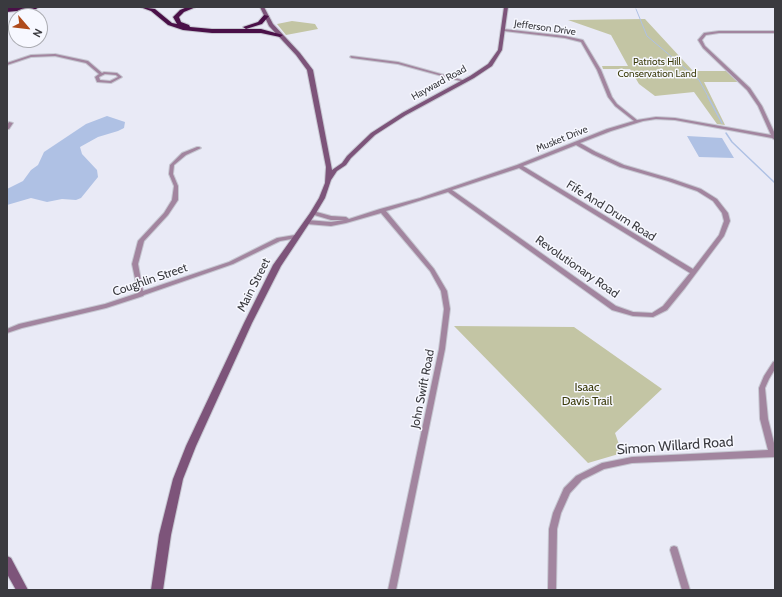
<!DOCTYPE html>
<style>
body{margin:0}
#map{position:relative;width:782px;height:597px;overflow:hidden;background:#e9eaf6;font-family:Cabin,sans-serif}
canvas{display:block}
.frame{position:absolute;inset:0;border:8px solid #3a3a3f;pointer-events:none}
.north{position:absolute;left:8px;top:8px;width:40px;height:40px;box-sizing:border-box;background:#f7f8ff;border:1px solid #abacb2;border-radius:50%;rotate:118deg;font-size:11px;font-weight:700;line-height:16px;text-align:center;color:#3a3a3f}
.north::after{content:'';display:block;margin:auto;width:14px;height:18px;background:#af4a1b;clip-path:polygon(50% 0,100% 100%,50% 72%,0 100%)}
</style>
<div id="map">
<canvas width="782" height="597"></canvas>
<div class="frame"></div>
<div class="north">N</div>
</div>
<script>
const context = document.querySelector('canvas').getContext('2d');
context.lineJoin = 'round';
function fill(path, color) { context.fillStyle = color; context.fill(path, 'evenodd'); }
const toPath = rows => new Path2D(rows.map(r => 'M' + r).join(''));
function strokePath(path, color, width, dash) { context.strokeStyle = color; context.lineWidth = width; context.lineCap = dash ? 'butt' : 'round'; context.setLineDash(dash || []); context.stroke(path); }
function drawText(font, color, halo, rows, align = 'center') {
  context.font = font + ' Cabin,sans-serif'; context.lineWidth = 3; context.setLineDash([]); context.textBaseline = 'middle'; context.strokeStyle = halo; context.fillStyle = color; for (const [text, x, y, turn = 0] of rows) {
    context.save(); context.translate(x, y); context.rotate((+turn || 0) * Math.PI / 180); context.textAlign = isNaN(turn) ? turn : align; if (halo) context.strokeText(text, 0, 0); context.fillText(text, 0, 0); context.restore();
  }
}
fill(toPath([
 [645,19,693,71,727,71,738,82,704,82,725,125,717,124,694,92,655,96,639,84,630,69,603,69,602,66,628,66,611,35,568,20],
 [292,21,315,24,318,29,286,35,277,24],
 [454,326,574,327,662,389,615,433,622,453,588,463]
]), '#c3c5a4');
fill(toPath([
 [107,116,125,122,124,128,118,131,98,137,80,147,82,154,97,170,98,177,81,198,76,200,62,199,47,202,31,198,7,205,7,189,23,181,31,170,38,165,44,152,86,124],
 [687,136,722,138,734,158,699,157]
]), '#afc1e4');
strokePath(toPath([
 [636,9,647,36,699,80,709,98]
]), '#afc1e4', 1);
strokePath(toPath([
 [708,97,722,123],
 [726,133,732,142,775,183]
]), '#afc1e4', 1.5);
const street = toPath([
 [503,29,565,36,583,40,601,70,612,97,617,104,637,120,656,117,675,118,771,135,758,106,747,90,703,48,698,40,704,33,719,31,775,31,775,33,719,33,706,35,702,40,705,46,750,88,762,106,775,134,775,140,772,138,675,120,656,119,643,121,611,131,580,143,596,152,624,165,672,179,701,189,717,199,728,213,730,221,724,236,685,288,667,310,653,317,633,316,612,310,448,192,386,211,434,269,447,291,450,309,445,349,396,590,388,590,439,349,444,309,441,291,430,271,381,213,346,223,331,226,307,224,304,222,307,220,331,222,344,220,331,220,311,214,310,213,313,211,331,216,346,217,349,219,380,209,420,198,517,165,607,129,634,121,615,106,608,97,597,70,581,42,565,38,504,31,503,31,503,29],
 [576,145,592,154,620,167,668,181,697,191,713,201,722,213,724,221,719,235,693,269,523,166,576,145],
 [519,168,690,273,663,306,652,313,633,312,616,306,452,190,519,168],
 [55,54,88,61,102,73,104,72,117,73,122,77,111,83,97,82,95,77,99,74,86,63,55,56,31,57,7,65,7,63,31,55,55,54],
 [105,74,116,75,118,77,110,81,100,80,99,77,105,74],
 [351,56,398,62,466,81,464,82,398,64,352,58,350,57,351,56],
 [9,122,13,123,9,129,7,129,7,125,9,122],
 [197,147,199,147,201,148,186,155,174,165,173,174,178,186,178,200,168,215,144,241,138,264,143,291,229,262,277,238,295,235,298,237,297,238,280,241,233,264,144,295,143,296,140,297,106,308,22,328,7,333,7,329,19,324,105,304,138,293,132,264,138,241,164,213,172,200,174,186,169,174,170,165,182,153,197,147],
 [775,361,775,369,769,379,765,388,768,419,775,447,775,457,632,463,604,469,582,480,570,493,561,513,557,529,556,590,548,590,549,529,553,513,564,488,576,476,602,463,632,457,768,450,760,419,759,388,764,376,773,362,775,361],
 [674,546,677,547,678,550,690,590,682,590,670,550,671,547,674,546]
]);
const secondary = toPath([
 [260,7,264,7,273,24,300,53,313,70,332,170,342,163,347,156,371,133,402,113,470,76,488,64,498,50,504,7,508,7,502,50,492,66,474,78,406,115,375,135,351,158,346,165,337,171,331,180,325,198,316,213,281,266,252,323,196,446,183,479,171,535,163,590,151,590,159,535,173,479,186,446,244,323,273,265,310,213,319,198,325,183,326,167,307,70,296,55,269,26,260,7],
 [7,556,11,558,28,590,16,590,7,574,7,556]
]);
const highway = toPath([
 [19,7,39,7,36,9,7,12,7,8,19,7],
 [140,7,155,9,172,23,177,24,173,17,180,10,187,7,196,7,184,12,179,17,181,22,189,25,190,27,212,29,261,29,283,35,280,37,261,33,212,33,183,30,168,25,151,11,140,7],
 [264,15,269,16,262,24,246,29,243,27,258,22,264,15]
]);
strokePath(street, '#c6c7d1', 2);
strokePath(secondary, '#c6c7d1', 2);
strokePath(highway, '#c6c7d1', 2);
fill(street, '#a2859f');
fill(secondary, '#7d547a');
fill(highway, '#4a1048');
drawText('10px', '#3a3a3f', '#f7f8ff', [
 ["Jefferson Drive",545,28,8],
 ["Hayward Road",439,83,-29],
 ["Musket Drive",562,139,-22]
]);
drawText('10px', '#3c3c0c', '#f7f8ff', [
 ["Patriots Hill",657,62],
 ["Conservation Land",657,74]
]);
drawText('12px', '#3a3a3f', '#f7f8ff', [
 ["Fife And Drum Road",611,211,32],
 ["Revolutionary Road",577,267,35],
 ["Coughlin Street",150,280,-19],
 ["Main Street",254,285,-63],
 ["John Swift Road",423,389,-79]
]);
drawText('12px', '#3c3c0c', '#f7f8ff', [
 ["Isaac",587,387],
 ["Davis Trail",587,401]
]);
drawText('14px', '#3a3a3f', '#f7f8ff', [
 ["Simon Willard Road",675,446,-4]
]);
</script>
